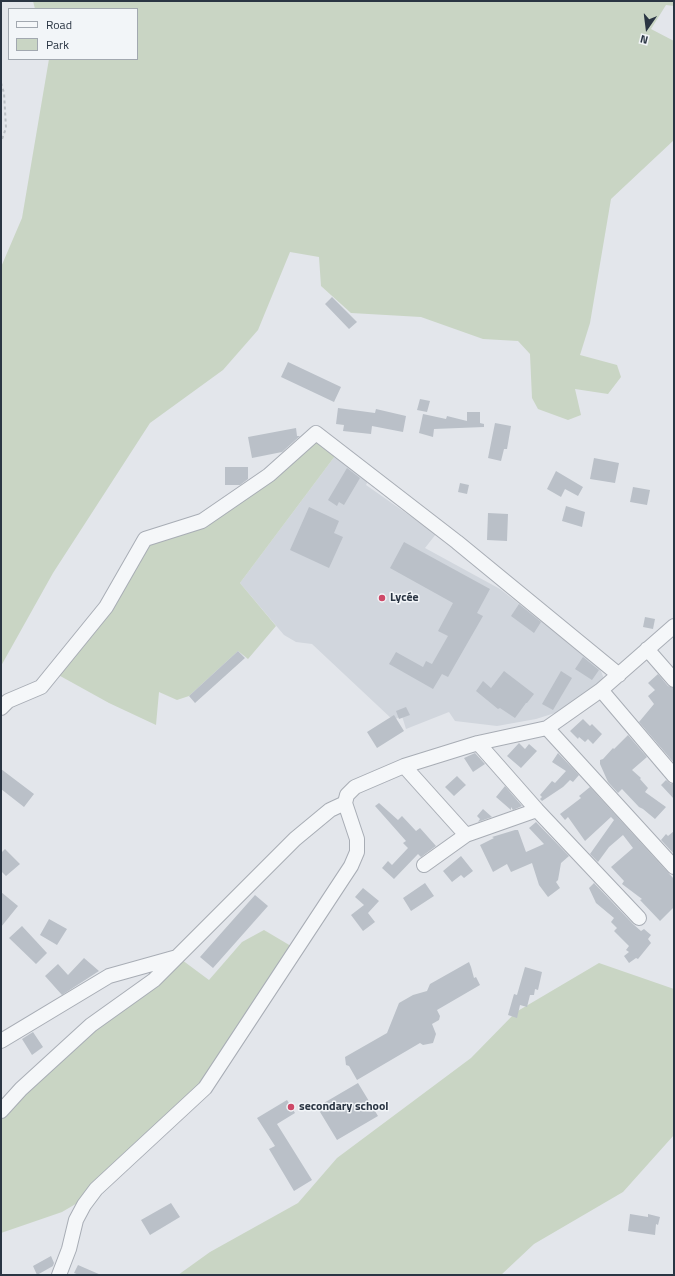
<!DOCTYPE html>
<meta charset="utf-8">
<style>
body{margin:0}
#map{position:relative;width:675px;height:1276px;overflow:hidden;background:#e3e6eb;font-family:"Titillium Web",sans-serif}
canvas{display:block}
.frame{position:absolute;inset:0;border:2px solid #2a3543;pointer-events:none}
.legend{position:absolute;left:8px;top:8px;width:130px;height:52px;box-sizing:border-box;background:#f2f5f8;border:1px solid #a2a8b0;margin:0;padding:5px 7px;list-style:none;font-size:12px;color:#2a3543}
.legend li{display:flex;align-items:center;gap:8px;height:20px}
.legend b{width:20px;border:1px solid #a2a8b0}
.north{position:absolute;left:627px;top:8px;width:40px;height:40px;-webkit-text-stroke:3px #f2f5f8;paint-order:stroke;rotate:194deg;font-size:11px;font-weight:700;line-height:16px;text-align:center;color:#2a3543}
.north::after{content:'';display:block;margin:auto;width:14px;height:18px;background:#2a3543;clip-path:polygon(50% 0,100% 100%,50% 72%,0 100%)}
</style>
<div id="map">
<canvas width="675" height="1276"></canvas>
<div class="frame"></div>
<ul class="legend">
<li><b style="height:5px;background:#f5f7f9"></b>Road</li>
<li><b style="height:11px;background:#c9d5c4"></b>Park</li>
</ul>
<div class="north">N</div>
</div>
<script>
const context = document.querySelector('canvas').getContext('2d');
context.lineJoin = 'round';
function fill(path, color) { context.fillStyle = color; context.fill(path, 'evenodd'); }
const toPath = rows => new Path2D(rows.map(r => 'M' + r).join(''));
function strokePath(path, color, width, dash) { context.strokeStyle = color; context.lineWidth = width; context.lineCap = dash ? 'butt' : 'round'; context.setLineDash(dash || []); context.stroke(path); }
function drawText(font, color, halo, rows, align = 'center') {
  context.font = font + ' "Titillium Web",sans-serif'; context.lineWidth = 3; context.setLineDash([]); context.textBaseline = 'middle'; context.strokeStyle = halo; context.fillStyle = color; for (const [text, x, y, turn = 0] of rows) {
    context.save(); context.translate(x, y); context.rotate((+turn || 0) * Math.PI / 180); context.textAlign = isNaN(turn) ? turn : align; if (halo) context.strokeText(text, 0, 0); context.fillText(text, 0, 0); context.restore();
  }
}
fill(toPath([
 [335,456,368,481,366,485,436,534,425,548,500,589,599,666,604,679,590,690,555,713,536,719,497,726,455,721,449,712,406,729,402,716,393,720,312,644,296,642,284,635,240,583]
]), '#d1d6dd');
fill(toPath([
 [33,1,674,1,674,6,666,5,651,29,674,41,674,140,611,199,590,323,580,355,617,365,621,377,608,394,575,389,581,415,568,420,538,409,532,398,530,354,518,341,483,339,421,317,351,313,321,286,319,257,290,252,258,330,223,370,150,423,53,573,1,666,1,267,22,218,49,59,137,59,137,9,35,9],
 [316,433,335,456,240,583,276,626,248,659,238,651,189,696,177,700,159,692,156,725,109,703,53,672,145,539,202,521],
 [264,930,296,949,205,1088,91,1195,62,1212,1,1233,1,1111,178,957,209,980,242,942],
 [599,963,674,989,674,1135,623,1192,534,1244,501,1275,178,1275,210,1252,298,1203,337,1158,471,1058,516,1012]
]), '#c9d5c4');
fill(toPath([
 [332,297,357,322,349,329,325,304],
 [288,362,341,387,334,402,281,377],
 [420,399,430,401,427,412,417,410],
 [338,408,375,413,376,409,406,416,403,432,372,426,371,434,343,431,344,425,336,424],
 [467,412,480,412,480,423,484,424,484,427,434,429,433,437,419,433,423,414,446,419,447,416,467,421],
 [495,423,511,426,507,449,504,449,501,461,488,458],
 [296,428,297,436,300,436,282,452,252,458,248,437],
 [594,458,619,463,615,483,590,479],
 [225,467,248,467,248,479,240,485,225,485],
 [347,468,360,478,344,505,339,502,337,506,328,500],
 [556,471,583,487,578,496,565,489,561,497,547,489],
 [460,483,469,485,467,494,458,492],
 [633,487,650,490,647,505,630,502],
 [566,506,585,512,582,527,562,521],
 [309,507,339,521,334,533,343,537,329,568,290,550],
 [488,513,508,514,507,541,487,540],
 [404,542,490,589,477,613,483,616,448,677,442,674,433,689,389,664,396,652,423,667,426,661,432,664,448,636,438,631,453,603,390,568],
 [519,604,541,622,534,633,511,616],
 [645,617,655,619,653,629,643,627],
 [238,651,245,658,195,703,189,696],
 [583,657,599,670,592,680,575,669],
 [504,671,534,694,527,703,526,703,515,718,500,708,498,709,476,691,483,681,491,688],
 [561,671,572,678,553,710,542,704],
 [658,674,668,686,674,688,674,763,639,722,654,704,648,696,655,690,648,683],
 [406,707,410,715,399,719,396,711],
 [394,715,404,731,377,748,367,732],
 [583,719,590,726,592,724,602,734,593,744,588,739,585,742,579,737,578,739,570,731],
 [628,735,647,757,632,770,641,778,640,779,648,788,645,792,666,807,655,819,643,809,639,807,622,789,618,793,608,782,600,764,600,760,603,759,613,748,614,749],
 [519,743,525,749,529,744,537,751,521,768,507,756],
 [475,753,485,764,473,772,464,758],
 [558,753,579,775,573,782,570,780,563,787,542,801,540,799,542,797,540,795,552,781,555,783,566,771,552,762],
 [1,769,34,794,24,807,1,789],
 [457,776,466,785,454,796,445,787],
 [666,780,671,784,674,784,674,799,661,785],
 [505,786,522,806,513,810,511,807,511,810,496,797],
 [590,787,674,879,674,907,660,921,640,900,642,899,622,884,624,881,611,867,633,848,623,835,609,847,598,862,590,854,614,820,611,817,585,841,568,817,565,820,560,814,581,798,579,796],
 [379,803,398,820,402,816,416,831,420,828,436,846,421,857,418,854,394,879,382,868,388,861,392,865,408,848,403,843,406,841,375,806],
 [483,809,492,817,478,822,480,819,477,816],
 [536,822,569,856,561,863,558,880,556,882,560,888,548,897,539,885,532,863,511,872,507,864,493,872,480,845,494,838,492,837,515,830,518,830,526,852,544,844,529,828],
 [674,831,674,854,661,840,666,834,668,836],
 [5,849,20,864,6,876,1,871,1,853],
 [461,856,473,871,464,878,461,875,452,882,443,871],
 [425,883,434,896,411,911,403,898],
 [594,883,633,924,641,931,644,929,651,935,648,939,651,943,638,959,636,958,629,963,624,956,629,952,626,950,629,946,614,931,617,928,611,922,614,918,596,903,589,888],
 [363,888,379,901,368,913,375,922,363,931,351,915,364,905,355,897],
 [1,892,18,906,1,927],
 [255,895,268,906,213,968,200,957],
 [49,919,67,929,57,945,40,935],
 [22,926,47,953,36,964,9,938],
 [84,958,99,971,62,995,45,976,58,964,68,975],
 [469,962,471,967,474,978,476,977,480,985,437,1010,440,1016,439,1020,432,1024,436,1034,433,1043,423,1045,420,1043,357,1080,349,1066,346,1065,345,1057,387,1033,399,1003,413,995,427,991,430,984],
 [525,967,542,972,538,990,535,989,534,995,530,995,527,1007,520,1005,517,1018,508,1015,514,994,517,995],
 [33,1032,43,1047,32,1055,22,1039],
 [358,1083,378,1116,337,1140,317,1107],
 [287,1100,295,1113,277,1124,312,1180,294,1191,269,1149,275,1146,257,1118],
 [171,1203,180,1217,150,1235,141,1220],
 [630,1214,648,1217,648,1214,660,1217,658,1225,656,1224,655,1235,628,1231],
 [51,1256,54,1263,53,1266,37,1275,33,1266],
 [78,1265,101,1275,79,1275,74,1273]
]), '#bac0c8');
const minor = toPath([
 [647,649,674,680],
 [601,690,674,776],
 [1,708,8,701,41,687,106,607,145,539,202,521,269,475,316,433,457,542,619,675],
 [547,728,674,867],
 [478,743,537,810,639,918],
 [404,766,466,835],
 [424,865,466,835,537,810],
 [1,1041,109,976,177,957],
 [1,1111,21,1089,91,1025,154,980,295,839,330,810,345,803],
 [59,1275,69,1249,76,1220,84,1205,96,1189,205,1088,351,866,357,852,357,839,345,803,347,795,355,787,404,766,478,743,547,728,601,690,674,626]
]);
strokePath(minor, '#a8adb5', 16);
strokePath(toPath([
 [1,83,4,93,6,128,1,142]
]), '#bcc1c6', 2, [3, 3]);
strokePath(minor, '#f5f7f9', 14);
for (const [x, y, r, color] of [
 [382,598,4,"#ce4968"],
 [291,1107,4,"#ce4968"]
]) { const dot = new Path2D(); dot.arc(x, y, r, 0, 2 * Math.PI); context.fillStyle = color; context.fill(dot); strokePath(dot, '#f2f5f8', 1.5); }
drawText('bold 12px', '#2a3543', '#f2f5f8', [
 ["Lycée",390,598],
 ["secondary school",299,1107]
], 'left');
</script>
